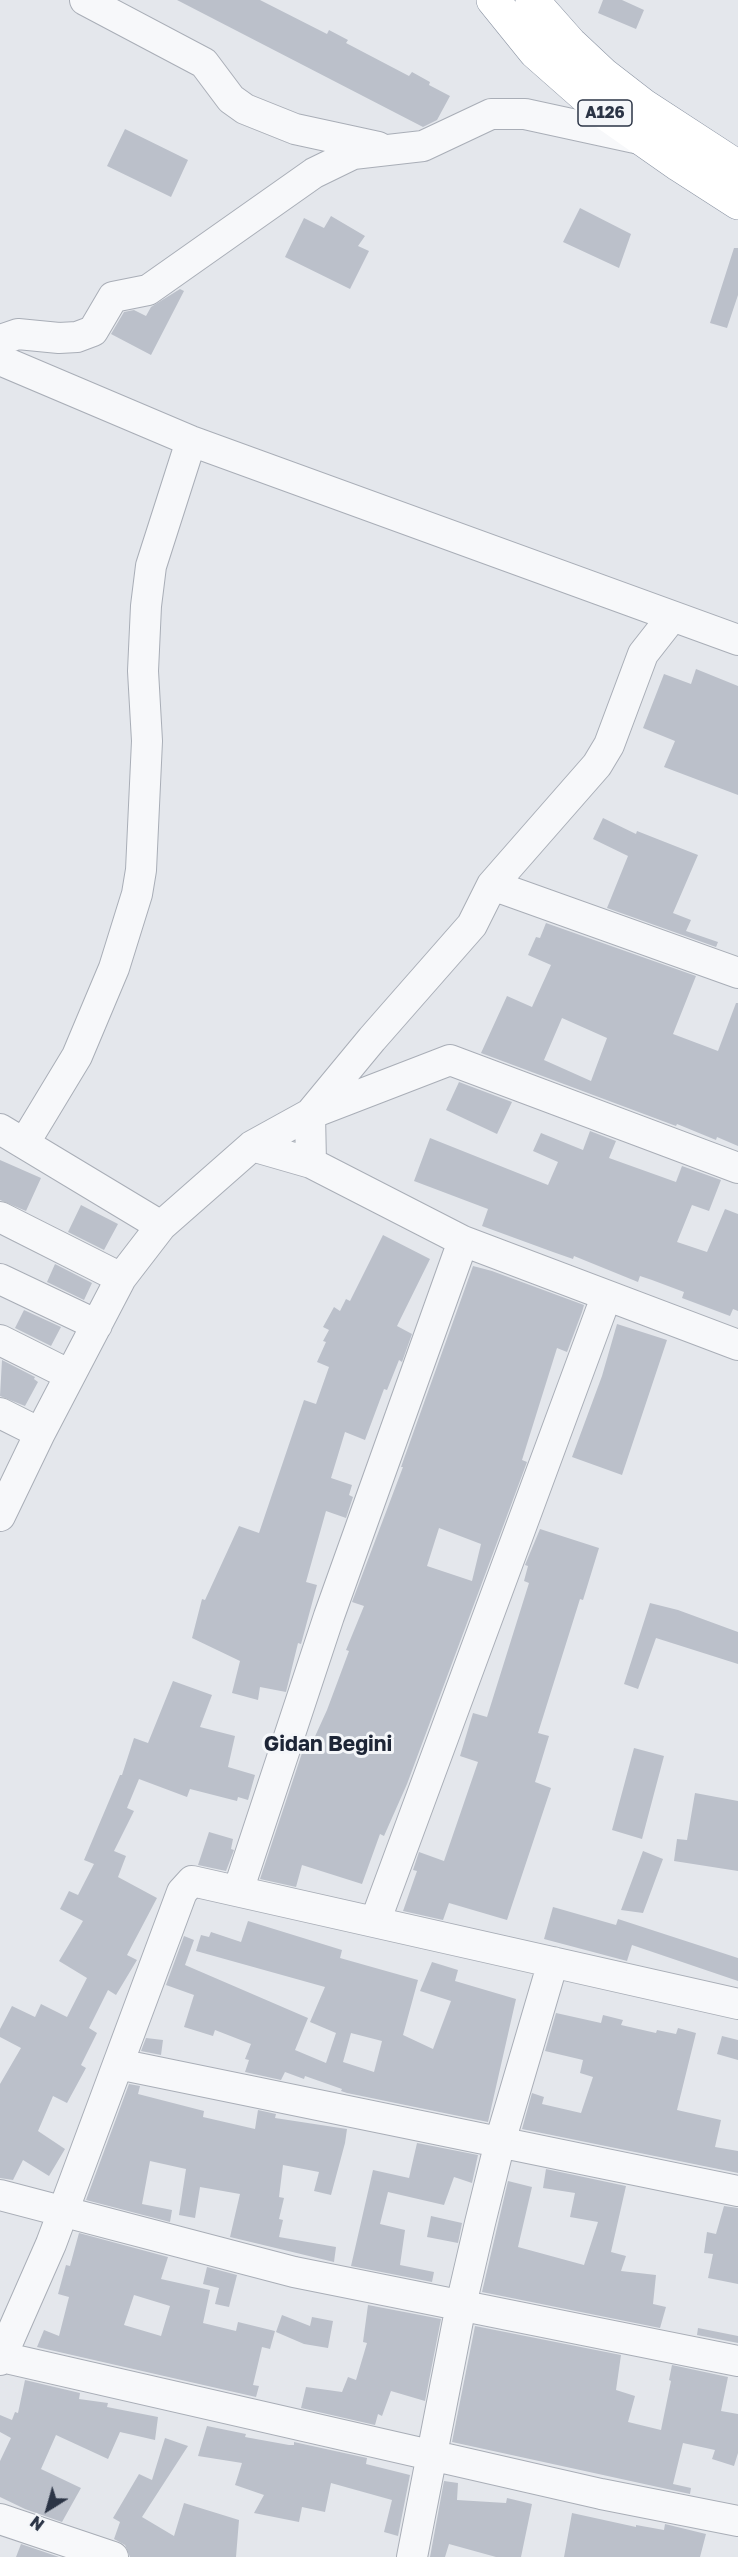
<!DOCTYPE html>
<style>
body{margin:0}
#map{position:relative;width:738px;height:2557px;overflow:hidden;background:#e4e7ec;font-family:"Golos Text",sans-serif}
canvas{display:block}
.north{position:absolute;left:18px;top:2479px;width:60px;height:60px;-webkit-text-stroke:4px #f4f6f9;paint-order:stroke;rotate:217deg;font-size:16px;font-weight:700;line-height:24px;text-align:center;color:#2b3445}
.north::after{content:'';display:block;margin:auto;width:21px;height:27px;background:#2b3445;clip-path:polygon(50% 0,100% 100%,50% 72%,0 100%)}
</style>
<div id="map">
<canvas width="738" height="2557"></canvas>
<div class="north">N</div>
</div>
<script>
const context = document.querySelector('canvas').getContext('2d');
context.lineJoin = 'round';
function fill(path, color) { context.fillStyle = color; context.fill(path, 'evenodd'); }
const toPath = rows => new Path2D(rows.map(r => 'M' + r).join(''));
function strokePath(path, color, width, dash) { context.strokeStyle = color; context.lineWidth = width; context.lineCap = dash ? 'butt' : 'round'; context.setLineDash(dash || []); context.stroke(path); }
function drawText(font, color, halo, rows, align = 'center') {
  context.font = font + ' "Golos Text",sans-serif'; context.lineWidth = 6; context.setLineDash([]); context.textBaseline = 'middle'; context.strokeStyle = halo; context.fillStyle = color; for (const [text, x, y, turn = 0] of rows) {
    context.save(); context.translate(x, y); context.rotate((+turn || 0) * Math.PI / 180); context.textAlign = isNaN(turn) ? turn : align; if (halo) context.strokeText(text, 0, 0); context.fillText(text, 0, 0); context.restore();
  }
}
fill(toPath([
 [177,0,260,0,327,34,329,30,348,40,346,43,409,76,412,72,430,82,429,85,450,96,437,120,423,127],
 [603,0,622,0,644,10,636,29,598,13],
 [125,129,188,160,171,197,107,166],
 [580,208,631,234,619,268,563,242],
 [331,216,365,236,358,246,369,251,350,289,285,257,304,218,324,228],
 [734,248,738,248,738,295,727,328,710,323],
 [180,289,184,291,151,355,111,334,124,312,134,310,146,316,151,307],
 [696,669,738,686,738,795,664,767,675,741,643,728,664,674,691,684],
 [603,818,636,834,637,831,698,855,673,913,691,920,686,931,718,942,716,947,607,908,628,856,593,839],
 [546,923,696,976,673,1034,718,1051,736,1003,738,1003,738,1146,717,1137,716,1140,677,1124,676,1126,481,1053,507,996,532,1007,551,965,528,955,536,937,540,938],
 [562,1018,607,1038,591,1081,544,1060],
 [459,1082,512,1102,497,1134,446,1110],
 [590,1131,616,1141,609,1158,676,1182,682,1166,721,1180,709,1211,692,1205,677,1242,707,1252,725,1209,738,1214,738,1311,733,1309,730,1316,682,1298,684,1292,652,1280,640,1276,638,1282,574,1256,573,1259,553,1252,482,1226,488,1209,414,1181,430,1138,548,1185,558,1162,533,1151,541,1133,583,1150],
 [0,1160,41,1178,26,1211,0,1200],
 [81,1205,118,1224,104,1250,68,1232],
 [383,1235,430,1259,397,1326,412,1334,402,1362,399,1360,387,1390,384,1389,365,1440,345,1432,331,1478,352,1485,349,1495,353,1497,346,1518,326,1511,306,1582,317,1585,301,1644,298,1643,286,1692,260,1687,258,1700,232,1693,240,1661,192,1638,202,1599,205,1600,239,1526,259,1533,304,1400,316,1404,329,1367,317,1362,326,1342,323,1341,329,1330,323,1327,334,1307,340,1311,346,1299,350,1301],
 [55,1264,92,1283,84,1300,47,1282],
 [473,1266,492,1271,584,1305,582,1312,567,1352,557,1348,522,1460,527,1462,407,1784,384,1836,380,1834,362,1884,302,1865,296,1887,260,1879,302,1753,307,1754,327,1710,349,1651,346,1650,364,1606,352,1602,403,1467,401,1467],
 [439,1528,481,1544,472,1581,427,1566],
 [24,1310,61,1327,51,1346,15,1328],
 [617,1324,667,1340,622,1475,572,1457,602,1376],
 [2,1360,35,1377,34,1379,38,1382,25,1406,0,1396],
 [540,1529,599,1548,583,1600,580,1599,538,1733,549,1736,535,1782,551,1788,507,1920,449,1903,443,1920,403,1911,417,1871,413,1870,419,1852,444,1861,478,1762,460,1756,473,1713,487,1717,529,1583,524,1581,528,1566,525,1565],
 [650,1603,678,1610,738,1632,738,1664,656,1638,638,1689,624,1684],
 [173,1681,212,1695,200,1727,235,1736,228,1767,255,1775,248,1800,238,1797,237,1801,190,1789,187,1797,139,1779,127,1808,134,1811,114,1851,126,1856,118,1877,157,1898,127,1955,137,1960,116,1995,108,1990,89,2028,97,2033,81,2065,86,2068,67,2103,53,2096,38,2131,65,2149,49,2176,23,2160,13,2180,0,2178,0,2084,21,2048,0,2037,0,2029,12,2006,35,2017,41,2004,67,2017,87,1978,59,1961,83,1921,60,1909,69,1891,78,1895,94,1864,84,1860,120,1775,122,1775,134,1738,148,1743],
 [634,1748,664,1756,642,1839,612,1830],
 [695,1793,738,1801,738,1871,674,1861,677,1839,687,1840],
 [209,1832,233,1839,231,1849,234,1850,226,1871,198,1865],
 [643,1851,663,1859,643,1913,621,1910],
 [553,1907,616,1925,618,1919,738,1958,738,1981,632,1945,627,1961,544,1939],
 [248,1921,342,1950,340,1958,418,1980,403,2035,433,2049,451,2001,420,1991,432,1962,458,1970,455,1981,516,1999,488,2122,347,2093,341,2091,342,2089,305,2076,304,2079,285,2072,281,2080,245,2072,249,2060,245,2059,251,2044,215,2030,213,2036,184,2027,194,1995,166,1985,184,1936,194,1940,185,1965,308,2018,295,2050,326,2063,336,2033,310,2022,325,1987,196,1951,201,1935,209,1937,211,1932,241,1942],
 [351,2033,382,2041,374,2072,343,2062],
 [556,2013,601,2023,603,2015,623,2020,621,2025,656,2033,657,2030,676,2034,678,2028,696,2033,677,2110,721,2120,715,2147,738,2151,738,2173,522,2129,532,2093,544,2097,542,2104,581,2113,593,2077,580,2073,583,2060,545,2051],
 [722,2036,738,2040,738,2060,717,2054],
 [146,2038,163,2040,161,2055,141,2051],
 [129,2084,140,2086,138,2094,204,2111,203,2117,255,2129,258,2110,276,2114,275,2118,347,2129,345,2143,331,2195,314,2191,319,2172,283,2165,279,2197,284,2198,279,2219,283,2220,279,2237,336,2247,334,2262,230,2237,240,2194,200,2187,195,2218,179,2215,186,2169,150,2161,142,2204,172,2210,170,2222,86,2200],
 [417,2143,478,2155,472,2183,454,2177,444,2205,388,2192,380,2224,405,2230,400,2265,434,2272,432,2282,351,2266,373,2170,409,2178],
 [546,2169,626,2186,611,2252,626,2256,621,2271,656,2275,653,2304,666,2307,660,2328,482,2292,508,2181,532,2187,518,2247,584,2265,598,2222,570,2217,575,2193,543,2188],
 [724,2206,738,2208,738,2284,708,2278,713,2254,704,2253,707,2232,716,2234],
 [431,2216,462,2223,458,2243,427,2237],
 [79,2233,168,2257,161,2279,210,2290,203,2323,236,2331,238,2322,275,2331,270,2349,262,2347,253,2385,259,2386,256,2397,37,2347,44,2330,59,2336,69,2297,58,2294,66,2265,70,2266],
 [134,2295,170,2306,161,2336,124,2325],
 [207,2267,237,2275,229,2307,215,2304,219,2288,203,2284],
 [368,2305,441,2319,425,2401,391,2391,382,2416,378,2414,375,2425,301,2408,306,2387,342,2392,348,2377,356,2380,367,2343,363,2342],
 [282,2315,310,2326,312,2317,333,2321,328,2348,304,2344,276,2332],
 [475,2326,621,2355,616,2390,635,2396,628,2422,661,2430,671,2381,669,2380,672,2365,728,2377,721,2411,738,2414,738,2453,734,2466,712,2459,715,2450,683,2443,673,2484,691,2488,690,2494,452,2442],
 [698,2328,738,2336,738,2343,697,2335],
 [25,2380,80,2393,79,2399,108,2403,107,2407,158,2417,155,2440,120,2432,108,2459,56,2435,41,2469,81,2488,62,2522,25,2509,0,2497,0,2461,11,2438,0,2432,0,2415,12,2420,15,2412,18,2413],
 [207,2426,246,2434,245,2437,289,2445,294,2445,294,2442,367,2458,366,2464,410,2475,398,2536,384,2532,392,2500,331,2483,325,2512,302,2507,299,2522,254,2513,264,2495,235,2485,242,2463,198,2456],
 [165,2438,188,2446,142,2517,174,2536,184,2503,239,2520,236,2557,130,2557,125,2545,114,2539,120,2522,113,2518,139,2474,152,2480],
 [444,2481,458,2483,457,2500,506,2503,507,2498,532,2504,521,2557,496,2557,449,2544,445,2557,430,2557],
 [572,2513,636,2527,636,2525,664,2530,665,2524,706,2534,700,2557,564,2557],
 [21,2544,59,2557,16,2557]
]), '#bbc0ca');
const minor = toPath([
 [85,0,204,63,231,99,245,109,295,129,378,147],
 [0,340,18,334,59,338,77,337,93,331,113,297,148,290,314,173,353,154,423,146,491,114,525,114,640,139],
 [0,360,191,441,738,640],
 [492,885,738,973],
 [0,1129,161,1226],
 [25,1142,77,1056,114,968,137,894,141,870,147,741,143,671,146,606,151,566,191,441],
 [252,1146,311,1163,463,1241,738,1345],
 [311,1163,310,1114,372,1039,472,925,492,885,597,765,609,745,643,654,672,617],
 [0,1217,121,1278],
 [0,1279,97,1325],
 [0,1340,70,1375],
 [0,1413,40,1433],
 [0,1516,40,1433,121,1278,161,1226,252,1146,310,1114,450,1060,738,1168],
 [238,1891,329,1616,463,1241],
 [375,1922,606,1297],
 [118,2064,738,2191],
 [0,2195,294,2272,738,2361],
 [2,2357,601,2494,738,2521],
 [0,2360,51,2244,182,1892,192,1881,738,2004],
 [0,2519,113,2557],
 [412,2557,461,2305,480,2223,500,2142,553,1962]
]);
const highway = toPath([
 [493,0,535,52,602,111,679,165,738,203],
 [532,0,570,43,603,74,643,105,738,167]
]);
strokePath(minor, '#a9aeb7', 32);
strokePath(highway, '#8b94a3', 34);
strokePath(minor, '#f7f8fa', 30);
strokePath(highway, '#fff', 33);
for (const [x, y, w] of [
 [605,113,54]
]) { const box = new Path2D(); box.roundRect(x - w / 2, y - 13, w, 26, 4.5); context.fillStyle = '#f4f6f9'; context.fill(box); strokePath(box, '#2b3445', 1.5); }
drawText('bold 16px', '#2b3445', null, [
 ["A126",605,113]
]);
drawText('bold 21px', '#1d2536', '#f4f6f9', [
 ["Gidan Begini",328,1744]
]);
</script>
